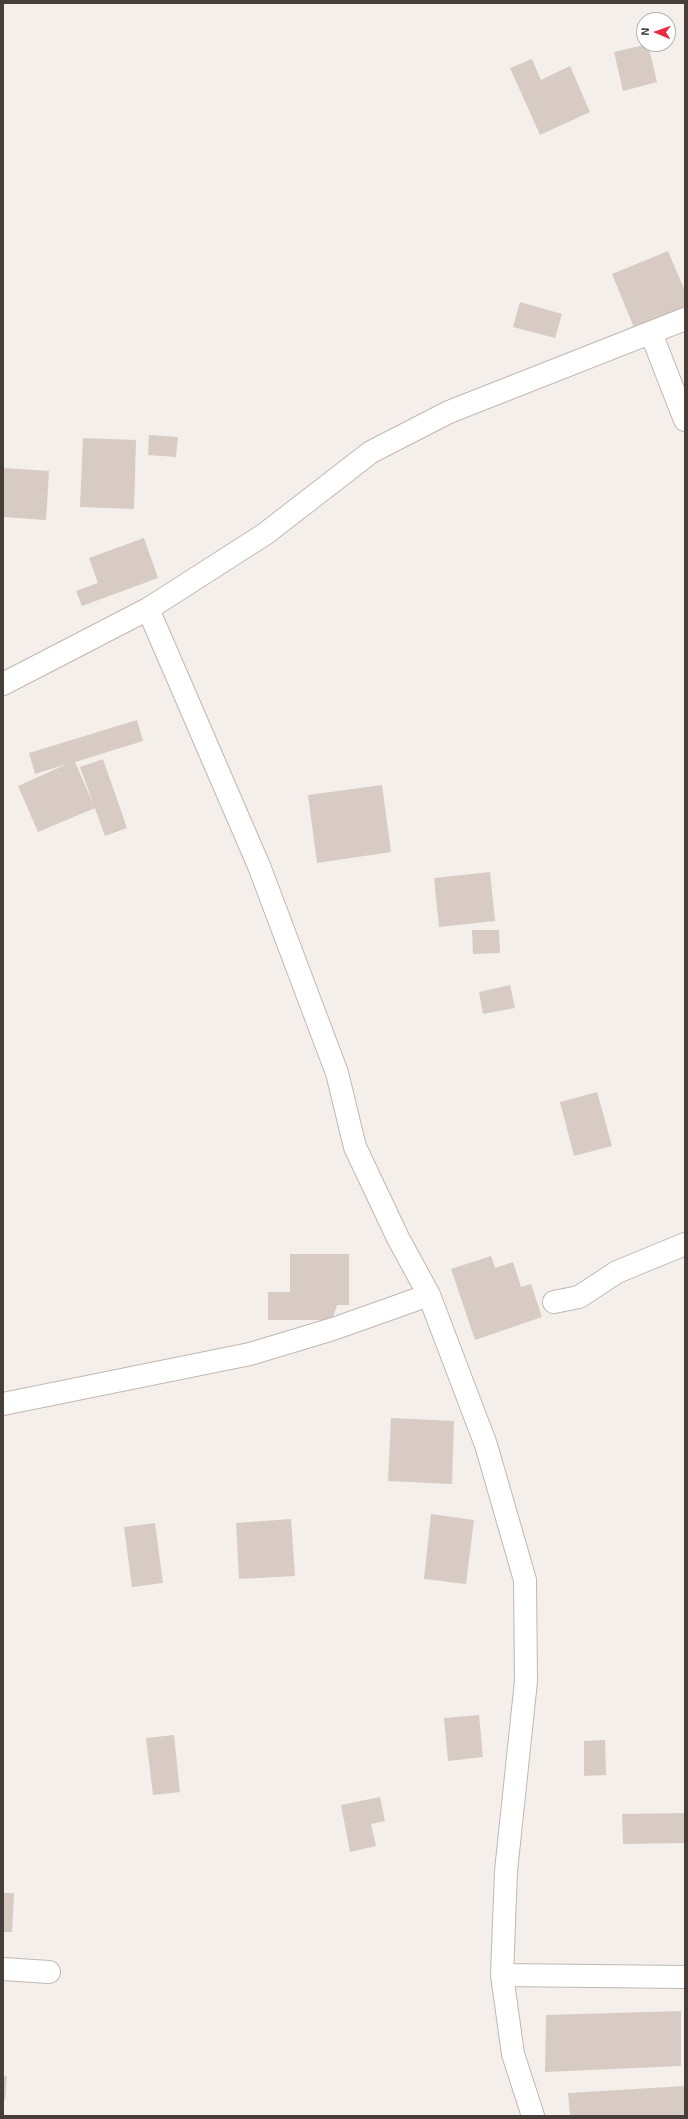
<!DOCTYPE html>
<style>
body{margin:0}
#map{position:relative;width:688px;height:2119px;overflow:hidden;background:#f4efeb;font-family:"Exo 2",sans-serif}
canvas{display:block}
.frame{position:absolute;inset:0;border:4px solid #483e39;pointer-events:none}
.north{position:absolute;left:636px;top:12px;width:40px;height:40px;box-sizing:border-box;background:#fff;border:1px solid #b6b2b0;border-radius:50%;rotate:272deg;font-size:11px;font-weight:700;line-height:16px;text-align:center;color:#483e39}
.north::after{content:'';display:block;margin:auto;width:14px;height:18px;background:#ea2c41;clip-path:polygon(50% 0,100% 100%,50% 72%,0 100%)}
</style>
<div id="map">
<canvas width="688" height="2119"></canvas>
<div class="frame"></div>
<div class="north">N</div>
</div>
<script>
const context = document.querySelector('canvas').getContext('2d');
context.lineJoin = 'round';
function fill(path, color) { context.fillStyle = color; context.fill(path, 'evenodd'); }
const toPath = rows => new Path2D(rows.map(r => 'M' + r).join(''));
function strokePath(path, color, width, dash) { context.strokeStyle = color; context.lineWidth = width; context.lineCap = dash ? 'butt' : 'round'; context.setLineDash(dash || []); context.stroke(path); }
fill(toPath([
 [648,44,657,82,623,91,614,52],
 [532,59,541,80,570,66,590,112,540,135,510,68],
 [668,251,685,291,685,327,641,345,612,274],
 [520,302,562,314,555,338,513,327],
 [149,435,178,437,176,457,148,455],
 [83,438,136,440,134,509,80,507],
 [3,468,49,471,46,520,3,517],
 [144,538,158,578,82,606,76,591,98,583,89,558],
 [137,720,143,741,75,762,95,808,38,832,18,786,67,764,35,774,29,753],
 [103,759,127,828,105,836,80,767],
 [382,785,391,852,317,863,308,795],
 [490,872,495,921,439,927,434,878],
 [472,930,499,930,500,953,473,954],
 [510,985,515,1008,483,1014,479,992],
 [597,1092,612,1146,574,1156,560,1102],
 [290,1254,349,1254,349,1305,337,1305,332,1320,268,1320,268,1292,290,1292],
 [491,1256,495,1268,513,1262,521,1287,531,1284,542,1317,475,1340,451,1269],
 [391,1418,454,1421,452,1484,388,1481],
 [431,1514,474,1520,466,1584,424,1579],
 [291,1519,295,1576,239,1579,236,1523],
 [155,1523,163,1583,132,1587,124,1527],
 [479,1715,483,1757,448,1761,444,1718],
 [174,1735,180,1792,153,1795,146,1738],
 [605,1740,606,1775,584,1776,584,1741],
 [380,1797,385,1821,371,1824,376,1846,350,1852,341,1805],
 [685,1813,685,1843,623,1844,622,1814],
 [3,1893,14,1893,12,1932,3,1932],
 [681,2011,681,2066,545,2072,546,2015],
 [3,2076,7,2076,5,2100,3,2100],
 [685,2086,685,2116,570,2116,568,2093]
]), '#d8cbc4');
const minor = toPath([
 [651,333,685,420],
 [148,609,259,866,337,1073,355,1147,398,1238,429,1295,486,1445,525,1580,526,1681,506,1871,502,1975,513,2054,533,2116],
 [3,684,148,609,265,534,371,452,449,412,685,319],
 [554,1302,579,1297,617,1272,685,1244],
 [3,1404,250,1354,333,1329,429,1295],
 [3,1969,49,1972],
 [502,1975,685,1977]
]);
strokePath(minor, '#c2b7b1', 24);
strokePath(minor, '#fff', 22);
</script>
